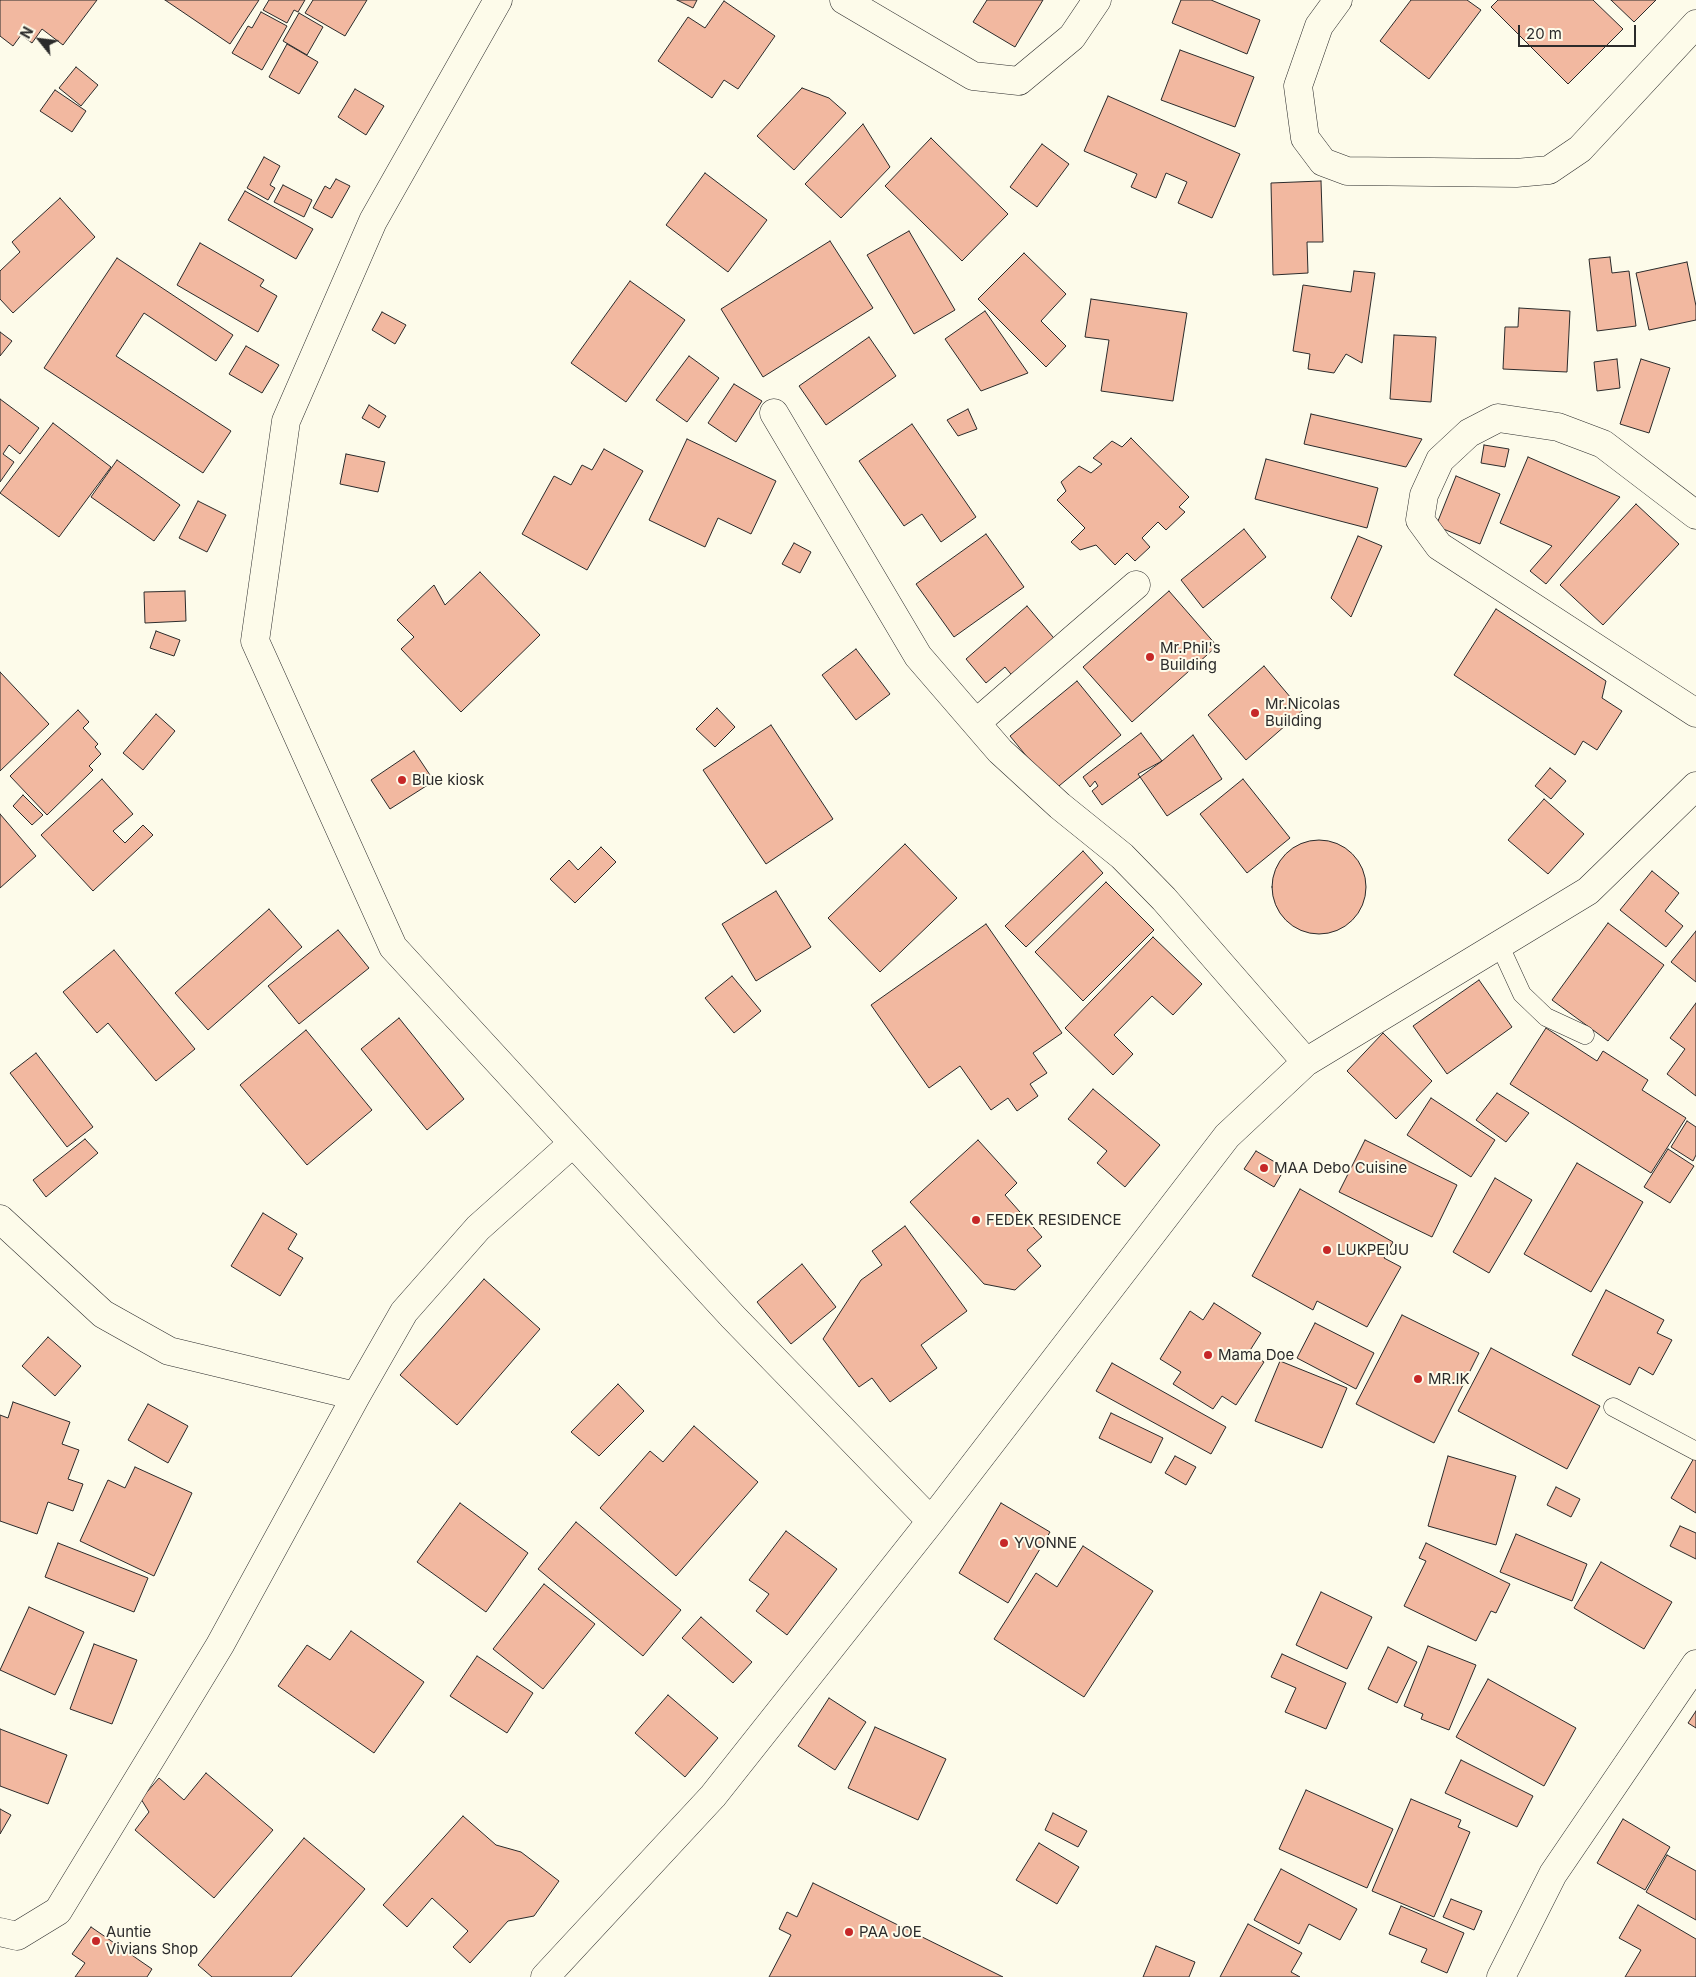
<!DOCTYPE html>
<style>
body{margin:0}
#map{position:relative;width:1696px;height:1977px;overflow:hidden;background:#fdfbea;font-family:Inter,sans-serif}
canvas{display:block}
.north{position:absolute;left:15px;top:15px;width:50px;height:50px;-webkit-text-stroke:4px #fdfbea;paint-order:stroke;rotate:299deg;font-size:14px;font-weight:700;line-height:20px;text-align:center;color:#2b2b2b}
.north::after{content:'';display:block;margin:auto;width:18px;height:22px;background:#2b2b2b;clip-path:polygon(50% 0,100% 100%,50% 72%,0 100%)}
.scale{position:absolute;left:1518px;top:25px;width:118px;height:22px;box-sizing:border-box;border:2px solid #2b2b2b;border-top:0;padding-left:6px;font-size:15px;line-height:18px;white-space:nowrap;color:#2b2b2b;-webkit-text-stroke:4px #fdfbea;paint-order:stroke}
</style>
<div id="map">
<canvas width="1696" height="1977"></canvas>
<div class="north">N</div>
<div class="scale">20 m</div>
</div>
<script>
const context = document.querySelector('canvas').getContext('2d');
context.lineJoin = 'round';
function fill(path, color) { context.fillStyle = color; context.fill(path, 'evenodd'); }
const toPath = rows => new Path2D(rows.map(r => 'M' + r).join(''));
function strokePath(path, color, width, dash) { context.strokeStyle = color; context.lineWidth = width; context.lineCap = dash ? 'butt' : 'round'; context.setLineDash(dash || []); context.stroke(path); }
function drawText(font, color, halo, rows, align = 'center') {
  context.font = font + ' Inter,sans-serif'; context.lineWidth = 4; context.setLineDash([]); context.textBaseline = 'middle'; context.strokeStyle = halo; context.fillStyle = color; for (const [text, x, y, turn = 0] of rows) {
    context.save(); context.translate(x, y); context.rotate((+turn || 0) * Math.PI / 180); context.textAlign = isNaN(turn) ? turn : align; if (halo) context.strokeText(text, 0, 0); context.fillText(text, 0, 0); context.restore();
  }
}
const building = toPath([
 [0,0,97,0,63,45,42,29,32,43,21,35,13,46,0,36,0,0],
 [165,0,259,0,230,44,165,0],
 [269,0,305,0,298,12,294,10,287,23,263,10,269,0],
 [313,0,367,0,345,36,305,13,313,0],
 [677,0,697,0,693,8,677,0],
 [987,0,1043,0,1015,47,973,22,987,0],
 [1181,0,1211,0,1260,20,1247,54,1172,23,1181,0],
 [1411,0,1467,0,1481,10,1429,79,1380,41,1411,0],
 [1498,0,1593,0,1623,29,1568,84,1491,7,1498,0],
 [1611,0,1656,0,1634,22,1611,0],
 [724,1,775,36,738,89,724,80,712,98,658,61,688,17,705,28,724,1],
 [261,12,287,26,262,70,232,53,248,26,252,28,261,12],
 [299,13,323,27,307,55,283,41,299,13],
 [287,44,318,62,299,94,269,77,287,44],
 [1180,50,1254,77,1235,127,1161,100,1180,50],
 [76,67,98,85,81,106,59,88,76,67],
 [802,88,829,98,846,113,794,170,757,136,802,88],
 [355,89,384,106,366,135,338,117,355,89],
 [55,90,86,111,72,132,40,111,55,90],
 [1108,96,1240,154,1212,218,1178,203,1187,182,1166,173,1156,198,1131,187,1137,174,1084,151,1108,96],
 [863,124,890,167,841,218,805,184,863,124],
 [931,138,1008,214,962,261,885,186,931,138],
 [1042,144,1069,164,1037,207,1010,187,1042,144],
 [264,157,280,166,270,185,275,188,268,200,247,188,264,157],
 [705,173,767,220,728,272,666,225,705,173],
 [336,179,350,186,332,218,313,208,325,186,330,189,336,179],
 [1321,181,1323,242,1307,242,1308,273,1273,275,1271,183,1321,181],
 [283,185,312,200,304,217,274,202,283,185],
 [245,191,313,229,296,259,228,220,245,191],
 [60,198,95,237,13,313,0,299,0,271,20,252,12,242,60,198],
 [909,231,955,310,914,334,867,255,909,231],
 [830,241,873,308,763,377,721,309,830,241],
 [200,243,264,280,260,286,277,296,258,332,177,285,200,243],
 [1024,253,1066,294,1041,321,1066,346,1046,367,978,299,1024,253],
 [1610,257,1612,273,1629,271,1636,326,1597,331,1589,259,1610,257],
 [117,258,233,335,216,361,144,313,116,356,231,431,203,473,44,368,117,258],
 [1687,262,1696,306,1696,320,1649,330,1636,273,1687,262],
 [1354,271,1375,273,1362,363,1346,354,1334,373,1308,369,1310,354,1293,351,1303,285,1351,292,1354,271],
 [630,281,685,320,626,402,571,363,630,281],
 [1091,299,1187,313,1173,401,1101,391,1109,340,1085,337,1091,299],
 [1519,308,1570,311,1567,372,1503,369,1505,327,1518,327,1519,308],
 [985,311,1028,373,981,391,945,339,985,311],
 [382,312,406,325,395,344,372,330,382,312],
 [0,332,12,341,0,356,0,332],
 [1394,335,1436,337,1431,402,1390,399,1394,335],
 [869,337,896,376,826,425,799,386,869,337],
 [246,346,279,365,262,393,229,374,246,346],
 [689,356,719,378,687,422,656,400,689,356],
 [1617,359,1620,388,1597,391,1594,362,1617,359],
 [1641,359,1670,368,1649,433,1620,424,1641,359],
 [734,384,762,401,736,442,708,423,734,384],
 [0,399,39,428,20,454,9,445,3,454,14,462,0,482,0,399],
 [369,405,386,416,379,428,362,418,369,405],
 [968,409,977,429,958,436,947,420,968,409],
 [1311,414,1422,439,1406,467,1304,444,1311,414],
 [53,423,111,467,59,537,0,493,53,423],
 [912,424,976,517,941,542,922,514,904,526,859,461,912,424],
 [1131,438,1189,497,1179,507,1185,512,1166,530,1158,522,1142,538,1150,547,1135,561,1127,553,1115,565,1096,545,1080,550,1071,542,1085,528,1057,500,1066,491,1061,482,1079,466,1091,473,1102,464,1093,458,1112,441,1122,447,1131,438],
 [687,439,776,481,751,534,718,518,705,547,649,520,687,439],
 [1484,445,1509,449,1505,467,1481,463,1484,445],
 [604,449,643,471,587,570,522,534,554,476,571,485,582,465,592,470,604,449],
 [346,454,385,462,378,492,340,484,346,454],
 [1528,457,1620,497,1546,584,1530,571,1552,546,1500,523,1528,457],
 [1266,459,1378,488,1367,528,1255,499,1266,459],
 [117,460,180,505,154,541,91,497,117,460],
 [1456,476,1500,494,1480,544,1436,526,1456,476],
 [198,501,226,515,207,552,179,538,198,501],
 [1636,504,1679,544,1603,625,1560,585,1636,504],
 [1244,529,1266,557,1203,608,1181,580,1244,529],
 [986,534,1024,587,954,637,916,584,986,534],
 [1358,536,1382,546,1351,617,1331,598,1358,536],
 [794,543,811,552,800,573,782,564,794,543],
 [480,572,540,635,461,712,401,649,414,637,397,620,434,585,445,605,480,572],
 [185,591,186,621,145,623,144,592,185,591],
 [1169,591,1217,646,1132,722,1083,667,1169,591],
 [1027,606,1058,643,1015,679,1005,667,986,683,966,659,1027,606],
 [1496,609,1606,681,1602,698,1622,711,1597,750,1583,741,1575,755,1454,675,1496,609],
 [156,631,180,640,174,656,150,648,156,631],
 [856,649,890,694,856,720,822,675,856,649],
 [1264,666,1302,711,1246,760,1208,715,1264,666],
 [0,672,49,724,0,771,0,672],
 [1077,681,1121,735,1054,790,1010,736,1077,681],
 [717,708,735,727,715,747,696,729,717,708],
 [78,710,89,722,83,728,98,744,95,747,101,754,89,766,93,770,47,815,10,776,78,710],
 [156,714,175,731,143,770,123,753,156,714],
 [771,725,833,819,766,864,703,770,771,725],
 [1141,733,1162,761,1102,805,1092,791,1098,786,1095,781,1090,787,1083,777,1141,733],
 [1193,735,1222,779,1167,816,1138,774,1162,761,1193,735],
 [414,751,434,781,390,809,371,780,414,751],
 [1550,768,1566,781,1551,799,1535,786,1550,768],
 [102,779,133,814,113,831,125,843,143,825,153,835,93,891,41,835,102,779],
 [1243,779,1290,838,1247,873,1200,814,1243,779],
 [23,795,43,815,32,825,13,806,23,795],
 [1544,799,1584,834,1548,874,1508,840,1544,799],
 [0,814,36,856,0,888,0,814],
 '1272 887a47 47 0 1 1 94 0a47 47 0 1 1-94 0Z',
 [905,844,957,898,880,972,828,918,905,844],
 [601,847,616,862,575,903,550,879,569,860,578,870,601,847],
 [1083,851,1103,873,1026,947,1005,926,1083,851],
 [1652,871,1679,893,1665,911,1683,926,1666,947,1620,910,1652,871],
 [1106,882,1154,930,1083,1001,1035,952,1106,882],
 [776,891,811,947,756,981,722,924,776,891],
 [269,909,302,947,208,1030,175,993,269,909],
 [1608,923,1664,965,1608,1041,1552,1000,1608,923],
 [986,924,1062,1033,1033,1053,1047,1073,1030,1084,1038,1096,1017,1111,1008,1098,991,1110,960,1066,929,1088,871,1005,986,924],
 [338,930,369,968,299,1024,268,986,338,930],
 [1696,931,1696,982,1671,962,1696,931],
 [1153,937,1202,984,1173,1015,1152,996,1114,1035,1133,1054,1113,1075,1065,1028,1153,937],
 [114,950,195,1049,156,1081,108,1023,97,1033,63,992,114,950],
 [732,976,761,1011,734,1033,705,998,732,976],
 [1479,980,1512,1027,1447,1074,1413,1026,1479,980],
 [1696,1003,1696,1096,1667,1074,1685,1049,1670,1038,1696,1003],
 [399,1018,464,1099,427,1130,361,1049,399,1018],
 [1546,1028,1597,1061,1603,1051,1648,1080,1642,1090,1686,1118,1651,1173,1510,1084,1546,1028],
 [306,1030,372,1110,307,1165,240,1085,306,1030],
 [1383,1033,1432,1081,1396,1119,1347,1071,1383,1033],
 [36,1053,93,1127,67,1147,10,1073,36,1053],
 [1093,1089,1160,1145,1125,1187,1097,1163,1107,1151,1068,1119,1093,1089],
 [1497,1093,1529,1113,1506,1142,1476,1120,1497,1093],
 [1431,1098,1495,1140,1471,1177,1407,1135,1431,1098],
 [1687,1121,1696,1127,1696,1155,1693,1161,1671,1147,1687,1121],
 [85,1139,98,1153,46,1197,33,1180,85,1139],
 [978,1140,1017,1183,1005,1195,1042,1237,1027,1250,1041,1266,1015,1290,984,1284,910,1202,978,1140],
 [1365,1140,1457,1185,1432,1237,1339,1192,1365,1140],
 [1668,1149,1694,1166,1670,1203,1644,1187,1668,1149],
 [1256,1151,1285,1168,1274,1187,1244,1169,1256,1151],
 [1577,1163,1643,1202,1591,1292,1524,1254,1577,1163],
 [1495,1178,1532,1200,1489,1273,1453,1252,1495,1178],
 [1300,1189,1393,1242,1384,1258,1401,1267,1367,1327,1317,1301,1313,1310,1252,1276,1300,1189],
 [263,1213,297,1234,288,1249,303,1258,280,1296,231,1266,263,1213],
 [905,1226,967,1311,921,1345,937,1368,890,1402,872,1378,859,1387,823,1339,861,1280,882,1265,872,1251,905,1226],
 [802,1264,836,1307,791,1344,757,1302,802,1264],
 [484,1279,540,1329,457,1425,400,1375,484,1279],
 [1606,1290,1664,1320,1657,1333,1672,1340,1653,1375,1639,1367,1630,1385,1572,1355,1606,1290],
 [1214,1303,1261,1333,1249,1352,1264,1362,1236,1405,1222,1396,1213,1409,1173,1384,1181,1372,1160,1359,1190,1311,1203,1320,1214,1303],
 [1402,1315,1479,1353,1434,1443,1356,1404,1402,1315],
 [1315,1323,1374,1353,1356,1389,1297,1358,1315,1323],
 [48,1337,81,1366,55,1396,22,1366,48,1337],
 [1491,1348,1600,1406,1567,1469,1458,1411,1491,1348],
 [1280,1361,1347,1388,1322,1448,1255,1421,1280,1361],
 [1112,1363,1226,1427,1211,1454,1096,1391,1112,1363],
 [618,1384,644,1411,599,1456,571,1432,618,1384],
 [13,1402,70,1422,62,1444,79,1450,68,1479,83,1484,73,1511,48,1502,37,1534,0,1521,0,1415,8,1418,13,1402],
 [148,1404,188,1426,168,1463,128,1440,148,1404],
 [1111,1413,1163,1438,1151,1463,1099,1438,1111,1413],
 [694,1426,758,1482,676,1576,600,1508,650,1451,663,1462,694,1426],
 [1175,1456,1196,1467,1186,1485,1165,1473,1175,1456],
 [1448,1456,1516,1476,1496,1545,1428,1526,1448,1456],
 [1694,1458,1696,1459,1696,1513,1671,1498,1694,1458],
 [135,1467,192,1493,154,1576,80,1541,108,1480,125,1488,135,1467],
 [1556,1487,1580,1499,1571,1517,1547,1505,1556,1487],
 [460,1503,528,1553,486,1612,417,1562,460,1503],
 [1001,1503,1050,1532,1008,1603,959,1573,1001,1503],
 [576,1522,681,1610,643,1656,538,1569,576,1522],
 [1680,1526,1696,1533,1696,1559,1670,1546,1680,1526],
 [786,1531,837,1569,787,1635,756,1611,769,1594,749,1580,786,1531],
 [1516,1534,1587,1564,1572,1601,1500,1572,1516,1534],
 [58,1543,148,1578,134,1612,45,1577,58,1543],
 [1426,1543,1510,1584,1496,1613,1491,1611,1476,1641,1404,1606,1426,1561,1419,1558,1426,1543],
 [1083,1546,1153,1591,1084,1697,994,1639,1036,1573,1057,1587,1083,1546],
 [1601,1562,1672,1602,1644,1649,1574,1608,1601,1562],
 [544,1584,595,1624,543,1689,493,1649,544,1584],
 [1321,1592,1372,1617,1347,1669,1296,1645,1321,1592],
 [29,1607,84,1632,55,1695,0,1670,29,1607],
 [701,1617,752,1662,733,1683,682,1638,701,1617],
 [351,1631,424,1682,374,1753,278,1686,307,1645,330,1660,351,1631],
 [94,1644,137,1660,112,1724,70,1709,94,1644],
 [1428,1646,1476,1665,1449,1730,1421,1719,1423,1714,1404,1706,1428,1646],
 [1388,1647,1417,1662,1397,1703,1368,1689,1388,1647],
 [1282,1654,1346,1683,1326,1729,1285,1712,1296,1688,1271,1677,1282,1654],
 [477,1656,533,1693,507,1733,450,1696,477,1656],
 [1488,1679,1576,1728,1544,1786,1456,1737,1488,1679],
 [668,1695,718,1738,685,1777,635,1733,668,1695],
 [829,1698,866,1722,835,1770,798,1746,829,1698],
 [1696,1711,1696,1728,1688,1723,1696,1711],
 [875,1727,946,1759,918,1820,848,1788,875,1727],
 [0,1729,67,1755,48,1804,0,1786,0,1729],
 [1461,1760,1533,1796,1517,1827,1445,1793,1461,1760],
 [206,1773,273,1830,214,1898,135,1830,149,1812,141,1799,159,1778,184,1800,206,1773],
 [1306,1790,1393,1829,1367,1888,1279,1849,1306,1790],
 [1411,1799,1461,1820,1458,1827,1470,1832,1434,1917,1372,1891,1411,1799],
 [0,1809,11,1815,0,1834,0,1809],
 [1053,1813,1087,1831,1078,1847,1045,1830,1053,1813],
 [463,1816,496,1845,521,1852,559,1881,534,1916,508,1921,470,1963,453,1947,468,1931,432,1898,407,1927,383,1905,463,1816],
 [1623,1819,1670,1847,1645,1890,1597,1863,1623,1819],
 [304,1838,365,1889,291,1977,212,1977,198,1965,304,1838],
 [1039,1843,1079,1867,1057,1904,1016,1880,1039,1843],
 [1667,1855,1696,1871,1696,1920,1646,1892,1667,1855],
 [1281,1869,1357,1909,1340,1940,1309,1924,1299,1944,1254,1920,1281,1869],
 [813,1883,1003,1977,769,1977,791,1935,779,1929,787,1912,797,1917,813,1883],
 [1451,1899,1482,1911,1474,1930,1443,1917,1451,1899],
 [1638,1905,1696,1939,1696,1977,1625,1977,1641,1950,1619,1938,1638,1905],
 [1401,1906,1464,1933,1447,1973,1421,1962,1427,1949,1389,1934,1401,1906],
 [1248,1924,1302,1953,1291,1972,1300,1977,1220,1977,1248,1924],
 [91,1927,152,1969,147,1977,75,1977,85,1963,72,1954,91,1927],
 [1156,1946,1195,1962,1189,1977,1143,1977,1156,1946]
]);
fill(building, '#f2b8a0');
strokePath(building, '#2b2b2b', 1);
const service = toPath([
 [1499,944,1522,994,1546,1017,1585,1035],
 [1613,1407,1696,1451]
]);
const minor = toPath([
 [498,0,373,221,286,421,255,641,393,947,733,1317,931,1521],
 [844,0,973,76,1019,81,1072,37,1097,0],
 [1338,0,1319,26,1298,86,1305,138,1323,162,1347,171,1516,173,1549,170,1580,149,1696,24],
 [774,413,918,656,1000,751,1060,806,1122,856,1164,899,1306,1062],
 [1696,515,1603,444,1558,427,1498,418,1469,433,1440,460,1424,495,1420,520,1439,546,1696,713],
 [976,723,1136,585],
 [0,1219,103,1314,169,1351,356,1396],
 [0,1932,17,1936,58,1911,220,1645,356,1396,404,1312,478,1228,573,1143],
 [545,1977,713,1796,931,1521,1227,1136,1306,1062,1588,891,1696,786],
 [1501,1977,1553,1874,1696,1664]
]);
strokePath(service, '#2b2b2b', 19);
strokePath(minor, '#2b2b2b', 29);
strokePath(service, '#fdfbea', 18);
strokePath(minor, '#fdfbea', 28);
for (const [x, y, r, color] of [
 [1150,657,5,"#c62828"],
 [1255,713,5,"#c62828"],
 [402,780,5,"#c62828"],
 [1264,1168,5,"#c62828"],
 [976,1220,5,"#c62828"],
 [1327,1250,5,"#c62828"],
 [1208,1355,5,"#c62828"],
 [1418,1379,5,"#c62828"],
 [1004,1543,5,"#c62828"],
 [849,1932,5,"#c62828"],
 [96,1941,5,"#c62828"]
]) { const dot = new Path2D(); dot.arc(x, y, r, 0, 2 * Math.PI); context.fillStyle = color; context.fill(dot); strokePath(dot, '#fdfbea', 2); }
drawText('15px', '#2b2b2b', '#fdfbea', [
 ["Mr.Phil's",1160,648],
 ["Building",1160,665],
 ["Mr.Nicolas",1265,704],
 ["Building",1265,721],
 ["Blue kiosk",412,780],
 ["MAA Debo Cuisine",1274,1168],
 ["FEDEK RESIDENCE",986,1220],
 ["LUKPEIJU",1337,1250],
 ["Mama Doe",1218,1355],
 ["MR.IK",1428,1379],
 ["YVONNE",1014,1543],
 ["Auntie",106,1932],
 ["Vivians Shop",106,1949],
 ["PAA JOE",859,1932]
], 'left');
</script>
